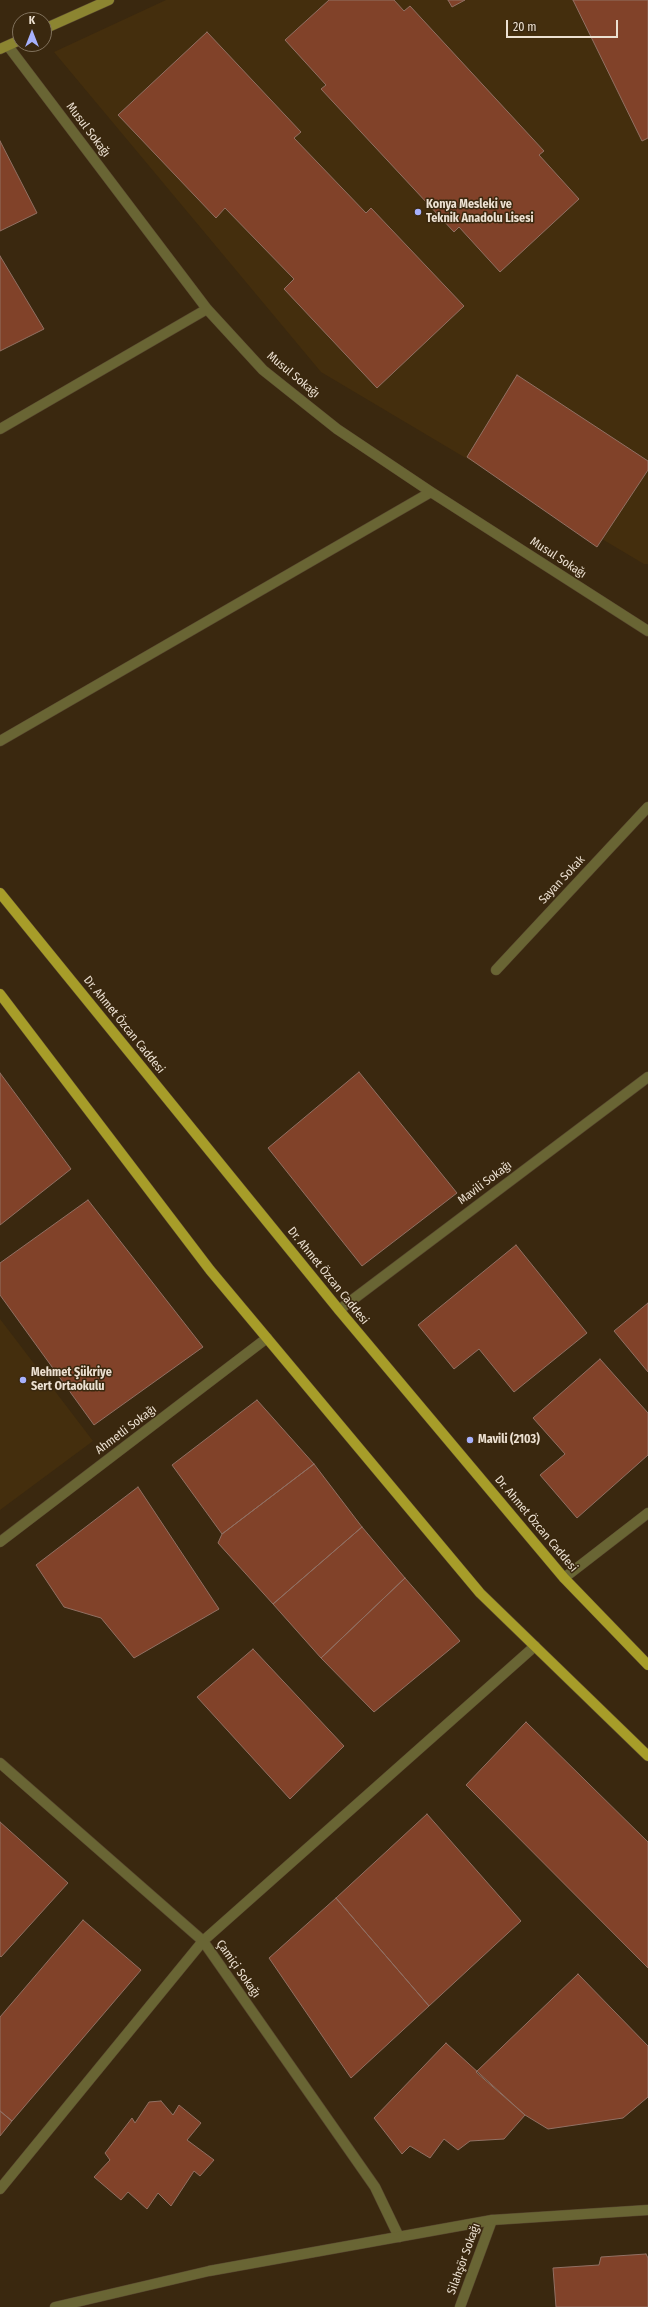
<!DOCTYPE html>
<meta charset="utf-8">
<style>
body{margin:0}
#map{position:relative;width:648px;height:2307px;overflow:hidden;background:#3a280f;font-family:"Fira Sans Condensed",sans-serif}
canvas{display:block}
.north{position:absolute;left:12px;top:12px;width:40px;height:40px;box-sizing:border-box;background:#3a280f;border:1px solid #81725d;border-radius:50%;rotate:0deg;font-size:11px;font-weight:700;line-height:16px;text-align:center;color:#ece0d1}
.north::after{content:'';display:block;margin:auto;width:14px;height:18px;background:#a7b1fc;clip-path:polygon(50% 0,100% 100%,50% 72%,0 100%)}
.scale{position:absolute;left:506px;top:20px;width:112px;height:18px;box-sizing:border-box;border:2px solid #ece0d1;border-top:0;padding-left:5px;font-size:12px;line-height:14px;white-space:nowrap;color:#ece0d1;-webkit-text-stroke:3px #3a280f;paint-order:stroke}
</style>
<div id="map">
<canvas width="648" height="2307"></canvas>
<div class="north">K</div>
<div class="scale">20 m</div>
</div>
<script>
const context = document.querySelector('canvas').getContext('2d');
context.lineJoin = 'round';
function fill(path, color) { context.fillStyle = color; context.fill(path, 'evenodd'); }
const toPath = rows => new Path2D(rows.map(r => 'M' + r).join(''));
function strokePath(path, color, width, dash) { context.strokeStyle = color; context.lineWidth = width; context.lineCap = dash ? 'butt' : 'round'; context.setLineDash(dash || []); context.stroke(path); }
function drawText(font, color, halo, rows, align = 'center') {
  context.font = font + ' "Fira Sans Condensed",sans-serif'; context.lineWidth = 3; context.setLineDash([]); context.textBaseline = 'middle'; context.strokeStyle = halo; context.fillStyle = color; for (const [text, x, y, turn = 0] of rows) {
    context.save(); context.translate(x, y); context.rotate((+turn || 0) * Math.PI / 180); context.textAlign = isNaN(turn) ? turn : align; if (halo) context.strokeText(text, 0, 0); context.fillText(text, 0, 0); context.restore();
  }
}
fill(toPath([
 [166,0,648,0,648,564,644,564,321,372,54,52],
 [0,1319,93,1441,0,1510]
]), '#442e0d');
const building = toPath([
 [329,0,394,0,404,11,410,6,544,151,539,155,579,199,500,272,459,227,454,232,321,89,326,85,285,40,329,0],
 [448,0,465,0,452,7,448,0],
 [573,0,648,0,648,138,642,141,573,0],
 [207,32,301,132,294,138,366,213,371,208,464,306,377,388,284,289,294,279,225,208,216,218,118,115,207,32],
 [0,141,37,213,0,231,0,141],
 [0,256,44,329,0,351,0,256],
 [517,375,648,461,648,470,597,547,467,457,517,375],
 [359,1072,457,1193,362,1266,268,1148,359,1072],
 [0,1073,71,1169,0,1225,0,1073],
 [88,1200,203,1347,94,1425,0,1295,0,1263,88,1200],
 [516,1245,587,1333,514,1392,479,1349,454,1369,418,1325,516,1245],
 [648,1303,648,1372,614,1331,648,1303],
 [600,1359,648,1413,648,1455,577,1518,540,1475,565,1454,533,1418,600,1359],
 [257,1400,314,1464,222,1534,172,1465,257,1400],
 [314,1464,362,1527,273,1604,218,1543,222,1534,314,1464],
 [138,1487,219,1609,134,1658,101,1618,64,1607,36,1565,138,1487],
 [362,1527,405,1578,321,1658,273,1604,362,1527],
 [405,1578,460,1641,374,1712,321,1658,405,1578],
 [253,1649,344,1746,290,1799,197,1697,253,1649],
 [526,1722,648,1842,648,1968,466,1785,526,1722],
 [427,1814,521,1921,429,2006,336,1898,427,1814],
 [0,1822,68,1883,1,1957,0,1956,0,1822],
 [336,1898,429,2006,351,2078,269,1958,336,1898],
 [83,1920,141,1970,12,2121,0,2111,0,2017,83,1920],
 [578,1974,648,2046,648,2097,623,2118,548,2129,525,2115,476,2072,578,1974],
 [446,2043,525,2115,504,2139,470,2141,458,2150,444,2139,430,2158,410,2146,402,2154,374,2118,446,2043],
 [161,2101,173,2115,179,2105,201,2123,187,2140,214,2160,200,2176,194,2171,171,2206,158,2193,147,2209,128,2192,121,2200,94,2177,110,2160,105,2153,132,2118,135,2123,149,2102,161,2101],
 [0,2111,12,2121,0,2136,0,2111],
 [646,2254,648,2258,648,2307,556,2307,553,2268,599,2265,601,2257,646,2254]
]);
fill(building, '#814229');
strokePath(building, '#917063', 1);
const minor = toPath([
 [8,46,207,309,263,370,337,429,431,492,648,631],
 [0,429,207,309],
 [0,741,431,492],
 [496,970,648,807],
 [339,1310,648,1077],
 [0,1542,267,1338],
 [0,1763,203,1941,375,2187,399,2237],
 [0,2189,203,1941,535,1646],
 [460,2307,492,2220]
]);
const tertiary = toPath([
 [564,1578,648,1513],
 [55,2307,209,2271,492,2220,648,2210]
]);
const secondary = toPath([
 [44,29,109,0],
 [0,49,20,40]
]);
const primary = toPath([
 [0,893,339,1310,564,1578,648,1665],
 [0,994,210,1270,480,1593,648,1756]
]);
strokePath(minor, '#56452e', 11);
strokePath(tertiary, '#56452e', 11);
strokePath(secondary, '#56452e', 11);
strokePath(primary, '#56452e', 11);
strokePath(minor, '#696534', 10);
strokePath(tertiary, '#696534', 10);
strokePath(secondary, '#8c8531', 10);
strokePath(primary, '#a79d29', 10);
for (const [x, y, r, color] of [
 [418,212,4,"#a7b1fc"],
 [23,1380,4,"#a7b1fc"],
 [470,1440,4,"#a7b1fc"]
]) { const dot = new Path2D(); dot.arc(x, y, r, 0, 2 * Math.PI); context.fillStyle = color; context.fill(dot); strokePath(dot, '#3a280f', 1.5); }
drawText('12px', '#ece0d1', '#3a280f', [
 ["Musul Sokağı",88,130,53],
 ["Musul Sokağı",293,375,40],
 ["Musul Sokağı",558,558,33],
 ["Sayan Sokak",562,880,-47],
 ["Dr. Ahmet Özcan Caddesi",124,1025,51],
 ["Mavili Sokağı",485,1183,-37],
 ["Dr. Ahmet Özcan Caddesi",328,1276,51],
 ["Ahmetli Sokağı",126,1430,-37],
 ["Dr. Ahmet Özcan Caddesi",536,1524,50],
 ["Çamiçi Sokağı",238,1969,55],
 ["Silahşör Sokağı",464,2259,-70]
]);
drawText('bold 12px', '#ece0d1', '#3a280f', [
 ["Konya Mesleki ve",426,205],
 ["Teknik Anadolu Lisesi",426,219],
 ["Mehmet Şükriye",31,1373],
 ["Sert Ortaokulu",31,1387],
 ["Mavili (2103)",478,1440]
], 'left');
</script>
